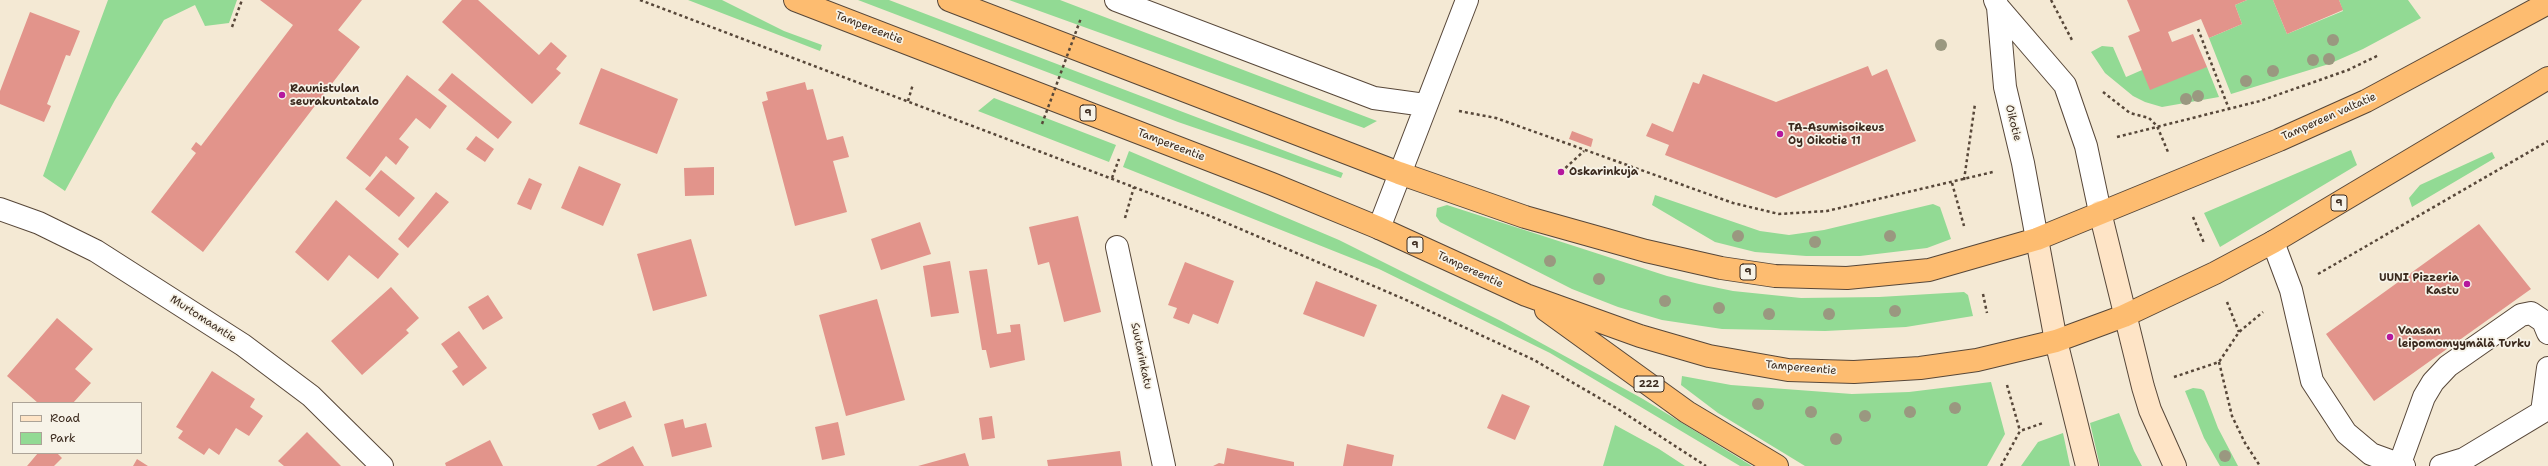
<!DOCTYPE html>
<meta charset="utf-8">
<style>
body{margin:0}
#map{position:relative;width:2548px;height:466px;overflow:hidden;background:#f4e9d4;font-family:"Shantell Sans",sans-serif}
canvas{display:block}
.legend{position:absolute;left:12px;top:402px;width:130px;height:52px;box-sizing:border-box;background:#f7f3e8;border:1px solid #aca397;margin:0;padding:5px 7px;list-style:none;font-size:12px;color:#3b2a1e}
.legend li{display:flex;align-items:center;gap:8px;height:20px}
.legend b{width:20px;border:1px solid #aca397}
</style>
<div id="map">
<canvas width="2548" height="466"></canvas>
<ul class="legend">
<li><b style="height:5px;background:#fee4c6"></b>Road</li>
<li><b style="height:11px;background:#92da94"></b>Park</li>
</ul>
</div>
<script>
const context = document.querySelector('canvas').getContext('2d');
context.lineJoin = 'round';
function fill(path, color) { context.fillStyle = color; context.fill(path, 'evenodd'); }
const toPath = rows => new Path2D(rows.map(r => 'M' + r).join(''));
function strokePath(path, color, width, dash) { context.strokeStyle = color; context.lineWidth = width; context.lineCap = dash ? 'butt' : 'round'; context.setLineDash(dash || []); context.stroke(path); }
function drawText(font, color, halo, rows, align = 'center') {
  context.font = font + ' "Shantell Sans",sans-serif'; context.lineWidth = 3.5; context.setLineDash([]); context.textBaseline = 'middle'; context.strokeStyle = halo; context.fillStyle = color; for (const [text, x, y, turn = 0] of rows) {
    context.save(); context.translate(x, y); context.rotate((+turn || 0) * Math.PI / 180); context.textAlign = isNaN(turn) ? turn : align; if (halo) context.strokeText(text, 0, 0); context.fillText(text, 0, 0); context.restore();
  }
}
fill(toPath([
 [108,0,237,0,229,23,205,26,195,5,164,20,115,100,65,191,43,176],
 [688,0,722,0,784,31,822,45,820,51],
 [858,0,889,0,1343,173,1341,178,1178,122],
 [1009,0,1060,0,1377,121,1364,128],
 [2247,0,2273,0,2287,34,2343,11,2339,0,2408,0,2421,18,2363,49,2329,64,2231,94,2209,38,2242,24,2235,5],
 [2102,46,2113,47,2126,77,2142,70,2207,67,2219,97,2162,107,2145,102,2133,96,2105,73,2091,52],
 [994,98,1116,145,1109,162,978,111],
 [2351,150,2357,165,2220,247,2204,213],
 [1129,151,1339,240,1501,321,1643,399,1752,466,1740,466,1550,353,1379,269,1123,167],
 [2492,152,2495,158,2412,207,2409,198,2420,185],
 [1655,195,1760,231,1789,235,1824,230,1933,204,1940,207,1951,239,1927,248,1860,256,1806,256,1755,252,1715,242,1652,205],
 [1447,205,1667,276,1699,284,1733,291,1801,298,1879,297,1964,292,1968,295,1973,316,1906,327,1825,331,1722,329,1662,320,1618,307,1572,289,1440,222,1436,216,1437,208],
 [1682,376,1731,385,1852,394,1909,392,1991,382,2005,434,1987,466,1805,466,1718,413,1681,385],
 [2193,388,2201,389,2204,391,2218,428,2238,466,2220,466,2204,438,2185,391],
 [2119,413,2134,451,2142,466,2100,466,2090,423],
 [1615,425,1659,449,1685,466,1603,466],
 [2063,433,2070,466,2021,466,2038,442]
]), '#92da94');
fill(toPath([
 [260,0,362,0,338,30,360,47,203,252,151,212,196,153,191,149,196,142,201,146,293,25],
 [462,0,478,0,539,55,551,42,567,56,556,69,561,73,532,104,442,22],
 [2127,0,2247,0,2235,5,2242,24,2209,38,2201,19,2168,32,2172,42,2193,34,2207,67,2150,90,2128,36,2140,31],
 [2273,0,2339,0,2343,10,2287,34],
 [30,12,80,31,70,56,66,55,47,104,51,106,44,122,0,104,0,91],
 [1868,66,1872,76,1887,69,1916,141,1776,198,1665,155,1669,145,1646,136,1652,123,1673,132,1693,82,1699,84,1703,74,1776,102],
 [601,68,678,99,657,154,579,124],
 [452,73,512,122,498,139,438,90],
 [407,75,447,106,430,129,416,118,399,139,409,147,396,165,386,156,370,177,346,158],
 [805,82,807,90,813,89,827,140,843,136,849,157,833,161,847,212,795,226,762,102,768,100,766,92],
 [1572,131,1593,139,1591,147,1569,139],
 [476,136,494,149,485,162,466,149],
 [579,166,621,184,603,226,561,208],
 [714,167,714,195,685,196,684,168],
 [381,170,415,198,399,217,365,189],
 [529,178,542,184,531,210,517,204],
 [436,192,449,202,408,248,398,239],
 [336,200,399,254,378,279,349,255,328,281,295,252],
 [1078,216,1101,312,1064,322,1049,262,1038,265,1029,227],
 [920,222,931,254,881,270,871,239],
 [2479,224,2531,289,2374,401,2326,334],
 [691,239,707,296,653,311,637,254],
 [950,261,959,313,931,317,923,266],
 [1185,262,1234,281,1218,324,1193,314,1189,324,1173,318,1177,308,1168,305],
 [987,269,997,334,1011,332,1010,325,1020,324,1025,360,990,368,986,350,982,350,969,271],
 [1316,281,1377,305,1364,337,1303,314],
 [391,287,419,318,406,330,409,333,362,375,331,341],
 [488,295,503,318,483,330,468,307],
 [877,299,905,400,846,416,819,315],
 [57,318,93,349,75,369,91,383,73,403,38,403,7,376],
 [459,331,487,368,463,386,452,371,458,367,441,344],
 [212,371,255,399,250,407,263,416,249,436,236,428,219,455,209,448,204,455,178,438,183,431,176,427],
 [1502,394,1530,406,1515,440,1487,428],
 [625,401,632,417,599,430,592,414],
 [992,416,995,438,982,440,979,418],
 [683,419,685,428,706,423,712,447,672,457,664,424],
 [838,422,845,455,822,460,815,427],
 [307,432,341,466,284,466,278,461],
 [490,440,503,466,446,466,445,463],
 [1347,444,1394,455,1392,466,1343,466],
 [633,446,644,466,596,466],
 [1227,448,1294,462,1294,466,1213,466,1219,463,1224,464],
 [1120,451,1122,466,1048,466,1047,460],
 [38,453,57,453,62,458,54,466,27,466],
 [965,453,969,466,918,466],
 [137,459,148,466,133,466]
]), '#e2948b');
const lane = toPath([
 [2273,242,2291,290,2312,381,2346,433,2371,454,2404,466],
 [2399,466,2424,397,2433,382,2448,366,2521,315,2531,313,2543,321,2548,333],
 [2441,466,2464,459,2542,412,2548,368]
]);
const street = toPath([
 [1116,0,1374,98,1425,105],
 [1995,0,1998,7,2065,85,2086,146,2100,212],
 [1998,7,2005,87,2023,163,2037,239],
 [0,209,39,223,96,251,243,345,311,396,382,466],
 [1379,228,1467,0],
 [1117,247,1164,466]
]);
const secondary = toPath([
 [2100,212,2143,387,2150,410,2175,466],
 [2037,239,2056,341,2087,466]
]);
const highway = toPath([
 [795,0,1272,184,1379,228,1526,295,1640,336,1709,356,1788,370,1854,372,1920,368,1977,360,2056,341,2124,316,2215,273,2273,242,2548,78],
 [949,0,1399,173,1525,217,1646,251,1721,268,1775,276,1847,278,1929,270,2037,239,2279,140,2366,101,2548,3],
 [1546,310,1687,412,1777,466]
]);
strokePath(lane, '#574739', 24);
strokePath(street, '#574739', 24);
strokePath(secondary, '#574739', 24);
strokePath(highway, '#574739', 24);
strokePath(toPath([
 [640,0,1210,216,1404,299,1534,360,1618,409,1706,466],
 [2051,0,2073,42],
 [232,27,242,0],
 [2198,29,2229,109],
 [2103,92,2130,113,2149,118,2157,126,2168,152],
 [908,101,913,84],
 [1459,111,1496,118,1733,203,1779,214,1827,211,1993,172],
 [2117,137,2260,101,2348,70,2379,55],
 [1561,172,1584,151],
 [1112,178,1119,159],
 [1964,180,1975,104],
 [1952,183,1964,226],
 [2193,217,2204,243],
 [1125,218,1134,187],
 [2318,274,2548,141],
 [1983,294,1987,313],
 [2227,302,2239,332],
 [2219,362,2232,416,2245,443,2260,466],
 [2174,377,2219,362,2239,332,2263,312],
 [2007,385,2020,431],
 [2001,466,2020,431,2043,423]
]), '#574739', 2.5, [3, 3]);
strokePath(lane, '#fff', 22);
strokePath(street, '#fff', 22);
strokePath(secondary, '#fee4c6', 22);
strokePath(highway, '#fdbc70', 22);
strokePath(toPath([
 [1042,124,1081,18]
]), '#574739', 2.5, [3, 3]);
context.fillStyle = '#9a9880';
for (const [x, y] of [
 [2333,40],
 [1941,45],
 [2329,59],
 [2313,60],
 [2273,71],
 [2246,81],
 [2198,96],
 [2186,99],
 [1738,236],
 [1890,236],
 [1815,242],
 [1550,261],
 [1599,279],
 [1665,301],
 [1719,308],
 [1895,311],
 [1769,314],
 [1829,314],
 [1758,404],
 [1955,408],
 [1811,412],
 [1910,412],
 [1865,416],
 [1836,439],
 [2225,456]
]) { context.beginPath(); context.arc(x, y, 6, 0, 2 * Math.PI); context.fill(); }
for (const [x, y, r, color] of [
 [282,95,4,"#b5179e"],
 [1780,134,4,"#b5179e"],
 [1561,172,4,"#b5179e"],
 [2467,284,4,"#b5179e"],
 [2390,337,4,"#b5179e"]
]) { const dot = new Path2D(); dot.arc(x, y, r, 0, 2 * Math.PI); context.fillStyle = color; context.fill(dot); strokePath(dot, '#f7f3e8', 1.5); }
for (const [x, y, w] of [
 [1088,113,16],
 [2339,203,16],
 [1415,245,16],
 [1748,272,16],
 [1649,384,30]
]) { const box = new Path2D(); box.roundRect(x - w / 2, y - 8, w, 16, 3); context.fillStyle = '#f7f3e8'; context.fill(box); strokePath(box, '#3b2a1e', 1); }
drawText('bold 10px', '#3b2a1e', null, [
 ["9",1088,113],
 ["9",2339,203],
 ["9",1415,245],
 ["9",1748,272],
 ["222",1649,384]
]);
drawText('11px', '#3b2a1e', '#f7f3e8', [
 ["Tampereentie",869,28,21],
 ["Tampereen valtatie",2329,117,-24],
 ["Oikotie",2013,123,76],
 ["Tampereentie",1171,145,21],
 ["Tampereentie",1470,270,25],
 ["Murtomaantie",203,319,33],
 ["Suutarinkatu",1141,356,78],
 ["Tampereentie",1801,368,5]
]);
drawText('bold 11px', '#3b2a1e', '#f7f3e8', [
 ["Raunistulan",290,89],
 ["seurakuntatalo",290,102],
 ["TA-Asumisoikeus",1788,128],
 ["Oy Oikotie 11",1788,141],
 ["Oskarinkuja",1569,172],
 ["UUNI Pizzeria",2459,278,"right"],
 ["Kastu",2459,291,"right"],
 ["Vaasan",2398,331],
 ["leipomomyymälä Turku",2398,344]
], 'left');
</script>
